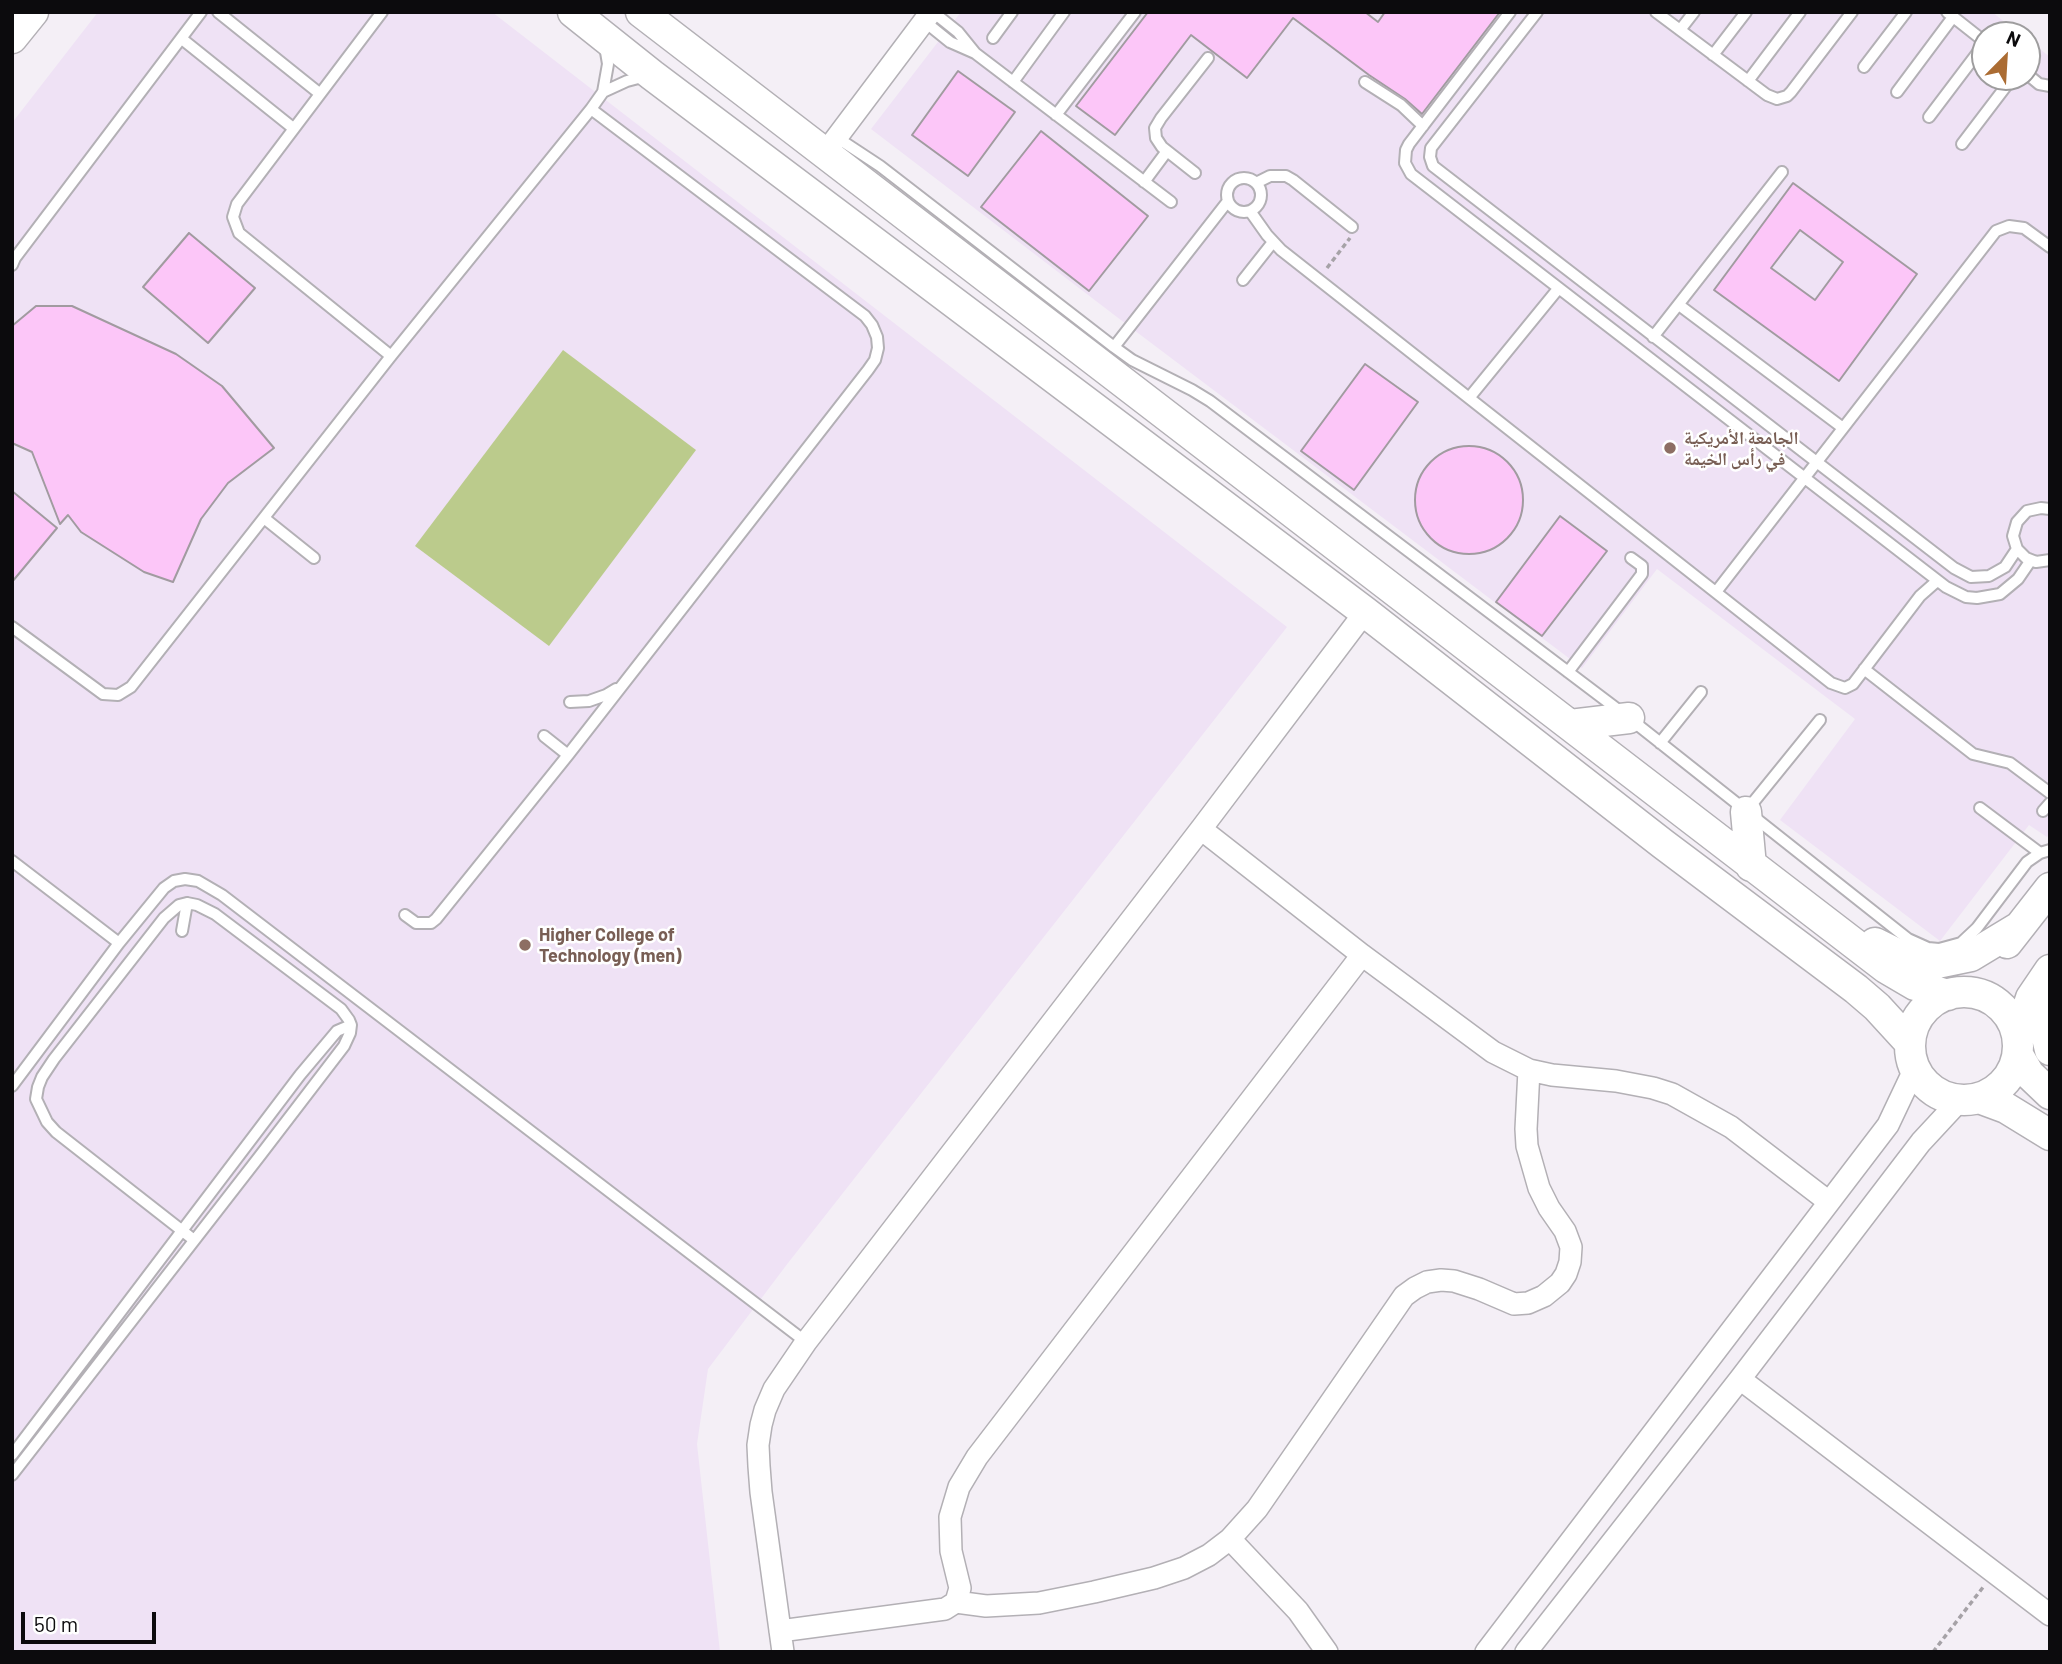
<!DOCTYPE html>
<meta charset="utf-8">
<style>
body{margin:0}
#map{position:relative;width:2062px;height:1664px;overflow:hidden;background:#f4eff6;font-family:Barlow,sans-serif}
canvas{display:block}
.frame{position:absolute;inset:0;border:14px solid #0c0b0d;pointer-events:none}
.north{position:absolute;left:1971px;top:21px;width:70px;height:70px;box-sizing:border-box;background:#fff;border:2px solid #9e9d9e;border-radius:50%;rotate:24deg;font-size:19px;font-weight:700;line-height:28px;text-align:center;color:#0c0b0d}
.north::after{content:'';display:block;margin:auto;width:24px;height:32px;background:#ab6c33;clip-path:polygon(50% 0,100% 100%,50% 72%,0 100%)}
.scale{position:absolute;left:21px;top:1612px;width:135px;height:32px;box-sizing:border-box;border:4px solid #0c0b0d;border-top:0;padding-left:9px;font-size:21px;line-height:24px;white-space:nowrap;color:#0c0b0d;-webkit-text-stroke:5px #fff;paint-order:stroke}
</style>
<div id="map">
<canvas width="2062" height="1664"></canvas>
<div class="frame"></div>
<div class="north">N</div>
<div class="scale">50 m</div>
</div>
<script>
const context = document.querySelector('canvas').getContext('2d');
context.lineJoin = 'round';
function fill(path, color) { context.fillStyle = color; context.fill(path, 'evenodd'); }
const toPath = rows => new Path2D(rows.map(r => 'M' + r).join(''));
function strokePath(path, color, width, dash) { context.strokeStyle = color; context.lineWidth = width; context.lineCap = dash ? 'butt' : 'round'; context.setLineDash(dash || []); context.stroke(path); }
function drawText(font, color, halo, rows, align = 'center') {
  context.font = font + ' Barlow,"Noto Naskh Arabic",sans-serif'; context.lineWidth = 5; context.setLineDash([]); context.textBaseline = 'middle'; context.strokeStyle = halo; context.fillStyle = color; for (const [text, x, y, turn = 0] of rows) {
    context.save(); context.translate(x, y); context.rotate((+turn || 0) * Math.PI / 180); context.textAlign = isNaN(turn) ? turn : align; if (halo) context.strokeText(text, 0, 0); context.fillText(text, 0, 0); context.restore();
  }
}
fill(toPath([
 [98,12,492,12,1287,627,788,1263,708,1369,697,1444,720,1652,12,1652,12,123],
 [961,12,1992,12,2021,35,1985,35,1985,77,2027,77,2027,39,2050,57,2050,833,2047,837,2029,825,1940,941,1780,820,1855,719,1657,569,1582,668,1130,327,871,129]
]), '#efe2f5');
fill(toPath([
 [563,350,696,450,549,646,415,546]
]), '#bbcb8c');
const building = toPath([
 [1148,12,1365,12,1378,22,1385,12,1500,12,1422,114,1405,99,1369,75,1293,18,1247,78,1191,35,1115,135,1076,106,1148,12],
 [958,71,1015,112,968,176,912,135,958,71],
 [1041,131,1148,216,1089,291,981,207,1041,131],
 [1793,183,1917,274,1839,381,1714,290,1793,183],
 [1800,230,1843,262,1815,300,1771,268,1800,230],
 [189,233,255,288,208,343,143,287,189,233],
 [36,306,72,306,176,354,222,386,274,448,228,483,201,519,173,582,144,572,81,532,68,515,60,524,32,452,12,443,12,326,36,306],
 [1365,364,1418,402,1354,490,1301,451,1365,364],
 '1415 500a54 54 0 1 1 108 0a54 54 0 1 1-108 0Z',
 [12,491,57,528,12,582,12,491],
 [1560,516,1607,551,1542,636,1496,602,1560,516]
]);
fill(building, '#fcc6f8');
strokePath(building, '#a19ba0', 2);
const lane = toPath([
 [218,12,319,93],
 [382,12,237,204,233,217,239,233,391,356],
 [933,12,958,32,975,53],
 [1510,12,1409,144,1406,150,1405,163,1411,174,1946,587,1966,597,1977,598,2000,594,2018,579,2031,560],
 [1537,12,1431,148,1430,157,1433,166,1954,568,1971,577,1989,576,2005,567,2017,549],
 [1656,12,1767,95,1777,99,1787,96,1791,92,1852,12],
 [1947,12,1985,42],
 [924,21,950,42,975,53,1171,202],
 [1680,30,1694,12],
 [993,38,1012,12],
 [182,39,293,128],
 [1713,55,1746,12],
 [1864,67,1906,12],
 [2027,74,2039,84,2050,86],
 [1748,81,1800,12],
 [1013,82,1064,12],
 [1365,82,1401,105,1423,126],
 [603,92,627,81,646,76],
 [1897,92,1953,17],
 [1056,115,1135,12],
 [1929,117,1985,43],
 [836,137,880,166,1114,347,1132,360,1192,390,1210,401,1629,718,1908,939,1928,948,1939,949,1961,943,1977,928,2027,862,2040,853,2050,850],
 [1962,144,2013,77],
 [1195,173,1162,147,1156,138,1155,128,1161,118,1208,58],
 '1227 195a17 17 0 1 1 34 0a17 17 0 1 1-34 0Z',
 [1144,182,1167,151],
 [1256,183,1270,176,1286,176,1293,180,1352,227],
 [1250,211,1267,235,1281,250,1831,683,1845,688,1853,684,1920,596,1937,581],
 [12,265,15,258,201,12],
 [1243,280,1273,242],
 [1679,305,1843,428],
 [1653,337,1782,172],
 [1114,347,1228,201],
 [1469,398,1558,289],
 [2050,509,2041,508,2027,511,2017,522,2013,536,2017,549,2026,558,2036,562,2050,560],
 [264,518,314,558],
 [1716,592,1996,231,2009,226,2024,228,2050,247],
 [12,627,103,694,118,695,131,687,391,356,591,109,603,92,608,64,605,46],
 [1864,669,1973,754,2010,763,2050,793],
 [1568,672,1642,574,1642,566,1631,558],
 [570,702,589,701,606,695,616,689],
 [544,736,568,755],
 [1660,743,1701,692],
 [1980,808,2040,853],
 [1747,810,1820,720],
 [2043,811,2050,803],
 [12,861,119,943],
 [405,915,416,923,431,923,436,919,568,755,868,370,875,360,878,348,877,337,872,325,865,316,591,109],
 [182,931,187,903],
 [12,1086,119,943,164,888,174,881,185,879,198,881,222,895,806,1342],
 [12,1455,300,1075,337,1031,351,1025],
 [12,1475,259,1157,344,1046,350,1033,351,1025,349,1020,341,1009,215,914,197,905,187,903,179,905,164,918,54,1059,42,1077,38,1087,36,1099,47,1122,56,1132,194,1240]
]);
const street = toPath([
 [825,153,931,12],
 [1201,829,1362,955,1493,1052,1529,1070,1552,1075,1616,1081,1653,1088,1672,1094,1731,1127,1829,1202],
 [1740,1379,2050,1615],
 [1230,1539,1298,1611,1327,1652],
 [956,1602,960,1588,951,1551,950,1517,959,1487,977,1457,1362,955],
 [780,1631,945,1609,956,1602,986,1606,1039,1603,1094,1592,1154,1578,1184,1568,1209,1555,1230,1539,1257,1509,1404,1296,1415,1288,1427,1282,1441,1280,1454,1281,1479,1289,1514,1304,1528,1303,1544,1296,1560,1283,1566,1274,1570,1262,1571,1247,1565,1231,1549,1208,1539,1188,1527,1146,1526,1129,1529,1070],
 [783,1652,761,1492,759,1466,758,1445,761,1425,765,1410,774,1389,806,1342,1201,829,1365,612],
 [1486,1652,1888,1125,1915,1068],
 [1526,1652,1740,1379,1921,1142,1960,1100]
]);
const secondary = toPath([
 [573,12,652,75,1365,612,1663,844,1856,989,1877,1007,1910,1043],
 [641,12,1886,968,1915,985,1948,995],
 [12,38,33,12],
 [1570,725,1629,718],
 [1746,812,1751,866],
 [1875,943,1905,958,1926,963,1937,963,1971,956,2019,927],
 [2007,943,2050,888],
 [2050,987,2045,1002,2043,1021,2050,1050],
 '1910 1046a54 54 0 1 1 108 0a54 54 0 1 1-108 0Z',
 [2018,1037,2031,998,2050,970],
 [2018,1055,2029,1074,2050,1094],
 [1979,1098,2006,1108,2050,1135]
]);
strokePath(lane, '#b3b0b5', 14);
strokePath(street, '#b3b0b5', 24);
strokePath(secondary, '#b3b0b5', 33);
strokePath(toPath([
 [1327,268,1350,238],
 [1933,1652,1984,1586]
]), '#a6a2a7', 3.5, [5, 3.5]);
strokePath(lane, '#fff', 10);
strokePath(street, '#fff', 21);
strokePath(secondary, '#fff', 30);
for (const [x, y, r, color] of [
 [1670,448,7,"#8d6e63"],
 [525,945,7,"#8d6e63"]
]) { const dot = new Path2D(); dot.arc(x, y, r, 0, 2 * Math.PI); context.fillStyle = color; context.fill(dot); strokePath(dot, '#fff', 2.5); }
drawText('bold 18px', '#785e54', '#fff', [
 ["الجامعة الأمريكية",1684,438],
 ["في رأس الخيمة",1684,459],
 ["Higher College of",539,935],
 ["Technology (men)",539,956]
], 'left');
</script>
